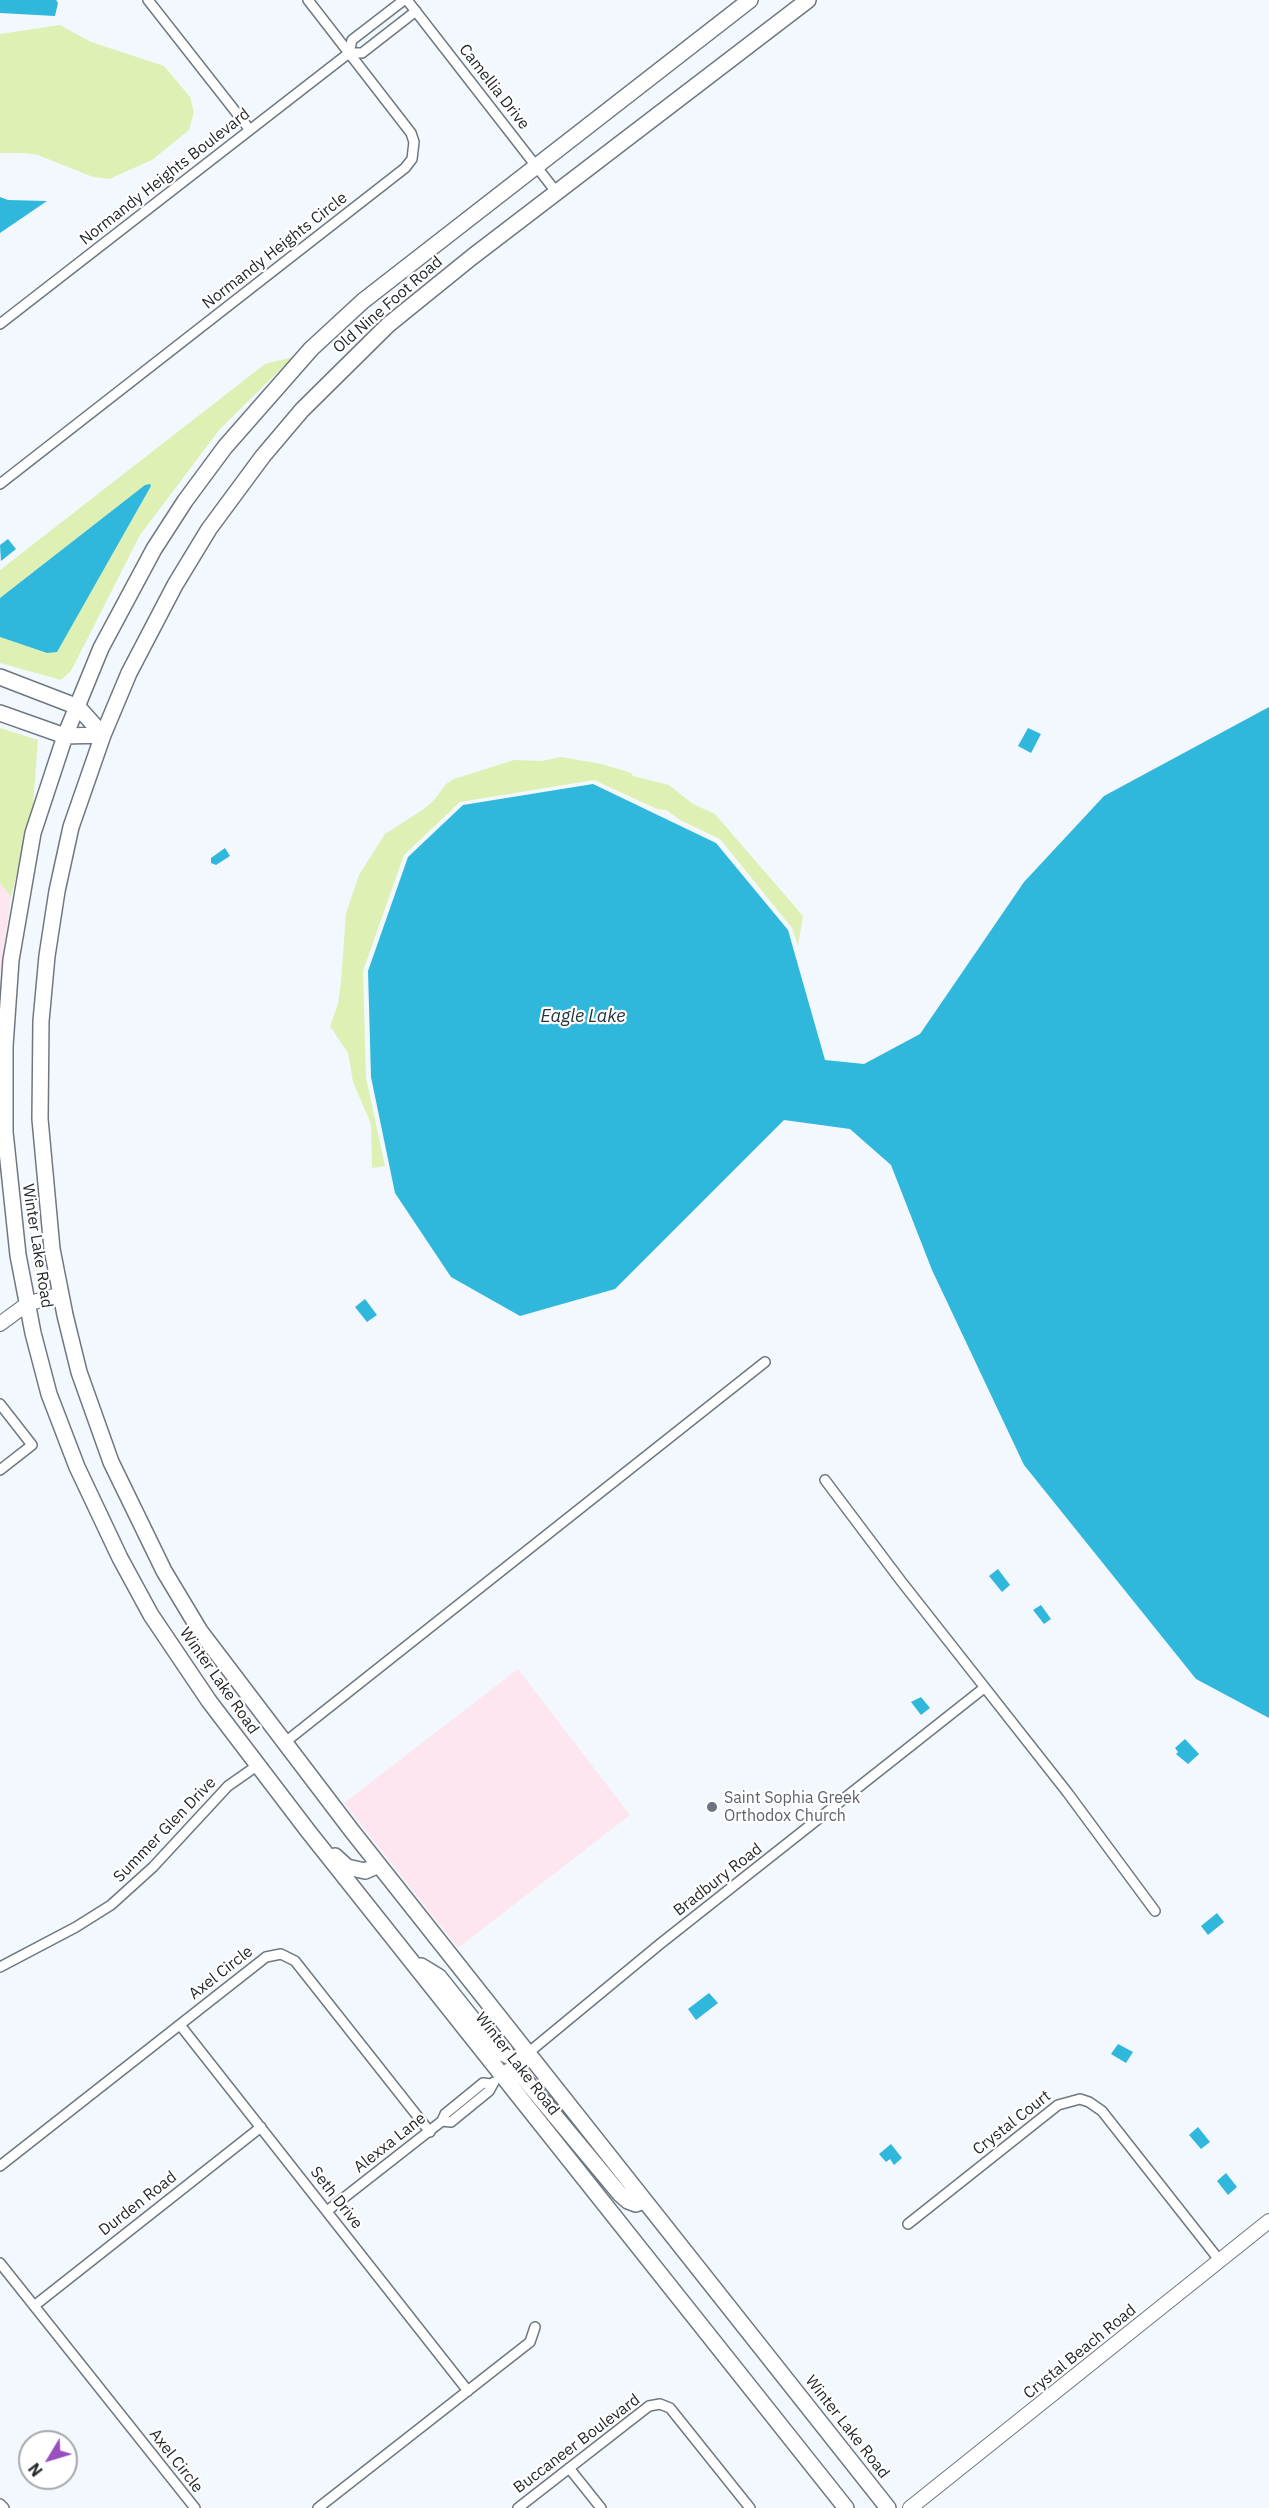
<!DOCTYPE html>
<style>
body{margin:0}
#map{position:relative;width:1269px;height:2508px;overflow:hidden;background:#f2f8fe;font-family:"IBM Plex Sans",sans-serif}
canvas{display:block}
.north{position:absolute;left:18px;top:2430px;width:60px;height:60px;box-sizing:border-box;background:#fff;border:2px solid #a7a9aa;border-radius:50%;rotate:232deg;font-size:16px;font-weight:700;line-height:24px;text-align:center;color:#24282b}
.north::after{content:'';display:block;margin:auto;width:21px;height:27px;background:#994ec0;clip-path:polygon(50% 0,100% 100%,50% 72%,0 100%)}
</style>
<div id="map">
<canvas width="1269" height="2508"></canvas>
<div class="north">N</div>
</div>
<script>
const context = document.querySelector('canvas').getContext('2d');
context.lineJoin = 'round';
function fill(path, color) { context.fillStyle = color; context.fill(path, 'evenodd'); }
const toPath = rows => new Path2D(rows.map(r => 'M' + r).join(''));
function strokePath(path, color, width, dash) { context.strokeStyle = color; context.lineWidth = width; context.lineCap = dash ? 'butt' : 'round'; context.setLineDash(dash || []); context.stroke(path); }
function drawText(font, color, halo, rows, align = 'center') {
  context.font = font + ' "IBM Plex Sans",sans-serif'; context.lineWidth = 4.5; context.setLineDash([]); context.textBaseline = 'middle'; context.strokeStyle = halo; context.fillStyle = color; for (const [text, x, y, turn = 0] of rows) {
    context.save(); context.translate(x, y); context.rotate((+turn || 0) * Math.PI / 180); context.textAlign = isNaN(turn) ? turn : align; if (halo) context.strokeText(text, 0, 0); context.fillText(text, 0, 0); context.restore();
  }
}
fill(toPath([
 [0,883,11,897,0,976],
 [518,1669,630,1815,458,1948,344,1803]
]), '#fee6f0');
fill(toPath([
 [60,25,91,42,164,66,190,97,194,112,189,130,152,160,109,179,93,177,38,155,25,153,0,153,0,34],
 [293,357,220,429,140,535,71,671,61,680,0,663,0,637,47,653,57,651,151,486,145,485,0,598,0,570,265,364],
 [0,728,38,740,33,806,11,897,0,883],
 [561,757,602,764,631,773,633,776,669,785,693,804,715,814,803,916,798,946,792,928,720,839,680,820,666,810,657,809,594,780,460,802,404,855,363,971,366,1078,385,1166,372,1168,371,1124,353,1082,348,1053,330,1026,338,1004,341,982,346,913,359,875,385,834,424,809,435,799,446,784,454,779,514,760,542,761]
]), '#def0b3');
fill(toPath([
 [0,0,56,0,58,3,55,16,0,13],
 [0,197,8,200,47,201,0,233],
 [150,484,151,486,57,652,47,653,0,637,0,598,145,485],
 [8,539,16,549,1,561,0,545],
 [1269,707,1269,1718,1196,1679,1024,1465,932,1270,891,1165,850,1129,784,1120,615,1289,520,1316,451,1277,395,1193,371,1077,368,971,408,857,463,805,593,784,716,843,788,930,825,1060,864,1064,920,1034,1024,882,1104,796],
 [1028,728,1041,734,1031,753,1018,746],
 [225,848,230,856,216,865,211,863,211,858],
 [365,1299,377,1315,367,1322,355,1307],
 [998,1569,1010,1585,1002,1592,989,1576],
 [1041,1605,1051,1619,1044,1624,1033,1610],
 [921,1697,930,1708,921,1715,911,1702],
 [1185,1739,1199,1754,1188,1764,1176,1754,1178,1752,1175,1748],
 [1217,1913,1224,1922,1208,1935,1201,1926],
 [709,1993,718,2003,696,2020,688,2009],
 [1118,2044,1133,2052,1126,2063,1111,2054],
 [1198,2127,1210,2142,1201,2149,1189,2135],
 [891,2144,902,2158,894,2165,890,2159,886,2162,879,2154],
 [1226,2173,1237,2187,1228,2195,1217,2181]
]), '#30b7dc');
const street = toPath([
 [148,0,250,130],
 [407,0,557,193],
 [349,53,352,40,404,0],
 [0,324,349,53,362,53,416,11],
 [0,484,405,168,412,159,414,142,411,133,308,0],
 [0,1404,32,1445,0,1470],
 [825,1480,901,1581,1067,1792,1155,1911],
 [284,1743,765,1362],
 [0,1967,76,1927,111,1905,153,1867,228,1786,258,1765],
 [180,2025,468,2391],
 [528,2053,660,1944,984,1688],
 [442,2121,451,2122,489,2091,494,2082],
 [0,2166,266,1957,281,1954,295,1961,430,2132],
 [327,2211,442,2121,445,2114,483,2083,491,2084],
 [908,2224,1058,2105,1080,2099,1089,2102,1102,2111,1220,2261],
 [0,2263,195,2508],
 [34,2306,261,2127],
 [569,2468,601,2508],
 [0,2504,4,2508],
 [318,2508,530,2342,535,2327],
 [518,2508,649,2406,660,2404,670,2408,750,2508]
]);
const secondary = toPath([
 [0,1324,27,1304,61,1294],
 [910,2508,1269,2221]
]);
const primary = toPath([
 [750,0,363,301,311,349,225,447,185,501,154,549,101,648,65,736,33,833,11,960,5,1046,5,1132,18,1255,33,1333,49,1394,77,1467,120,1558,151,1615,209,1701,308,1831,846,2508],
 [808,0,472,257,388,325,302,410,263,456,209,529,175,585,129,673,103,735,71,827,57,891,47,956,41,1021,40,1119,52,1249,65,1315,79,1372,111,1462,164,1571,200,1631,352,1831,888,2508],
 [0,677,78,707,103,735],
 [0,713,65,736,103,735],
 [335,1856,347,1867,365,1871,379,1865],
 [421,1966,439,1977,498,2051,516,2060,528,2053],
 [503,2075,509,2071,521,2075,620,2194,628,2201,636,2204,645,2201]
]);
strokePath(street, '#6f7880', 12);
strokePath(secondary, '#6f7880', 16);
strokePath(primary, '#6f7880', 18);
strokePath(street, '#fff', 9);
strokePath(secondary, '#fff', 14);
strokePath(primary, '#fff', 15);
for (const [x, y, r, color] of [
 [712,1807,6,"#6b7280"]
]) { const dot = new Path2D(); dot.arc(x, y, r, 0, 2 * Math.PI); context.fillStyle = color; context.fill(dot); strokePath(dot, '#fff', 2); }
drawText('16px', '#24282b', '#fff', [
 ["Camellia Drive",494,87,52],
 ["Normandy Heights Boulevard",165,177,-38],
 ["Normandy Heights Circle",275,251,-38],
 ["Old Nine Foot Road",388,305,-41],
 ["Winter Lake Road",37,1246,81],
 ["Winter Lake Road",219,1681,55],
 ["Summer Glen Drive",165,1830,-46],
 ["Bradbury Road",718,1880,-38],
 ["Axel Circle",221,1973,-38],
 ["Winter Lake Road",517,2064,52],
 ["Crystal Court",1012,2123,-38],
 ["Alexxa Lane",390,2143,-38],
 ["Seth Drive",336,2198,52],
 ["Durden Road",138,2204,-38],
 ["Crystal Beach Road",1080,2352,-39],
 ["Winter Lake Road",847,2427,52],
 ["Buccaneer Boulevard",577,2444,-37],
 ["Axel Circle",176,2461,52]
]);
drawText('16px', '#5b616d', '#fff', [
 ["Saint Sophia Greek",724,1798],
 ["Orthodox Church",724,1816]
], 'left');
drawText('italic 18px', '#21363e', '#fff', [
 ["Eagle Lake",583,1017]
]);
</script>
